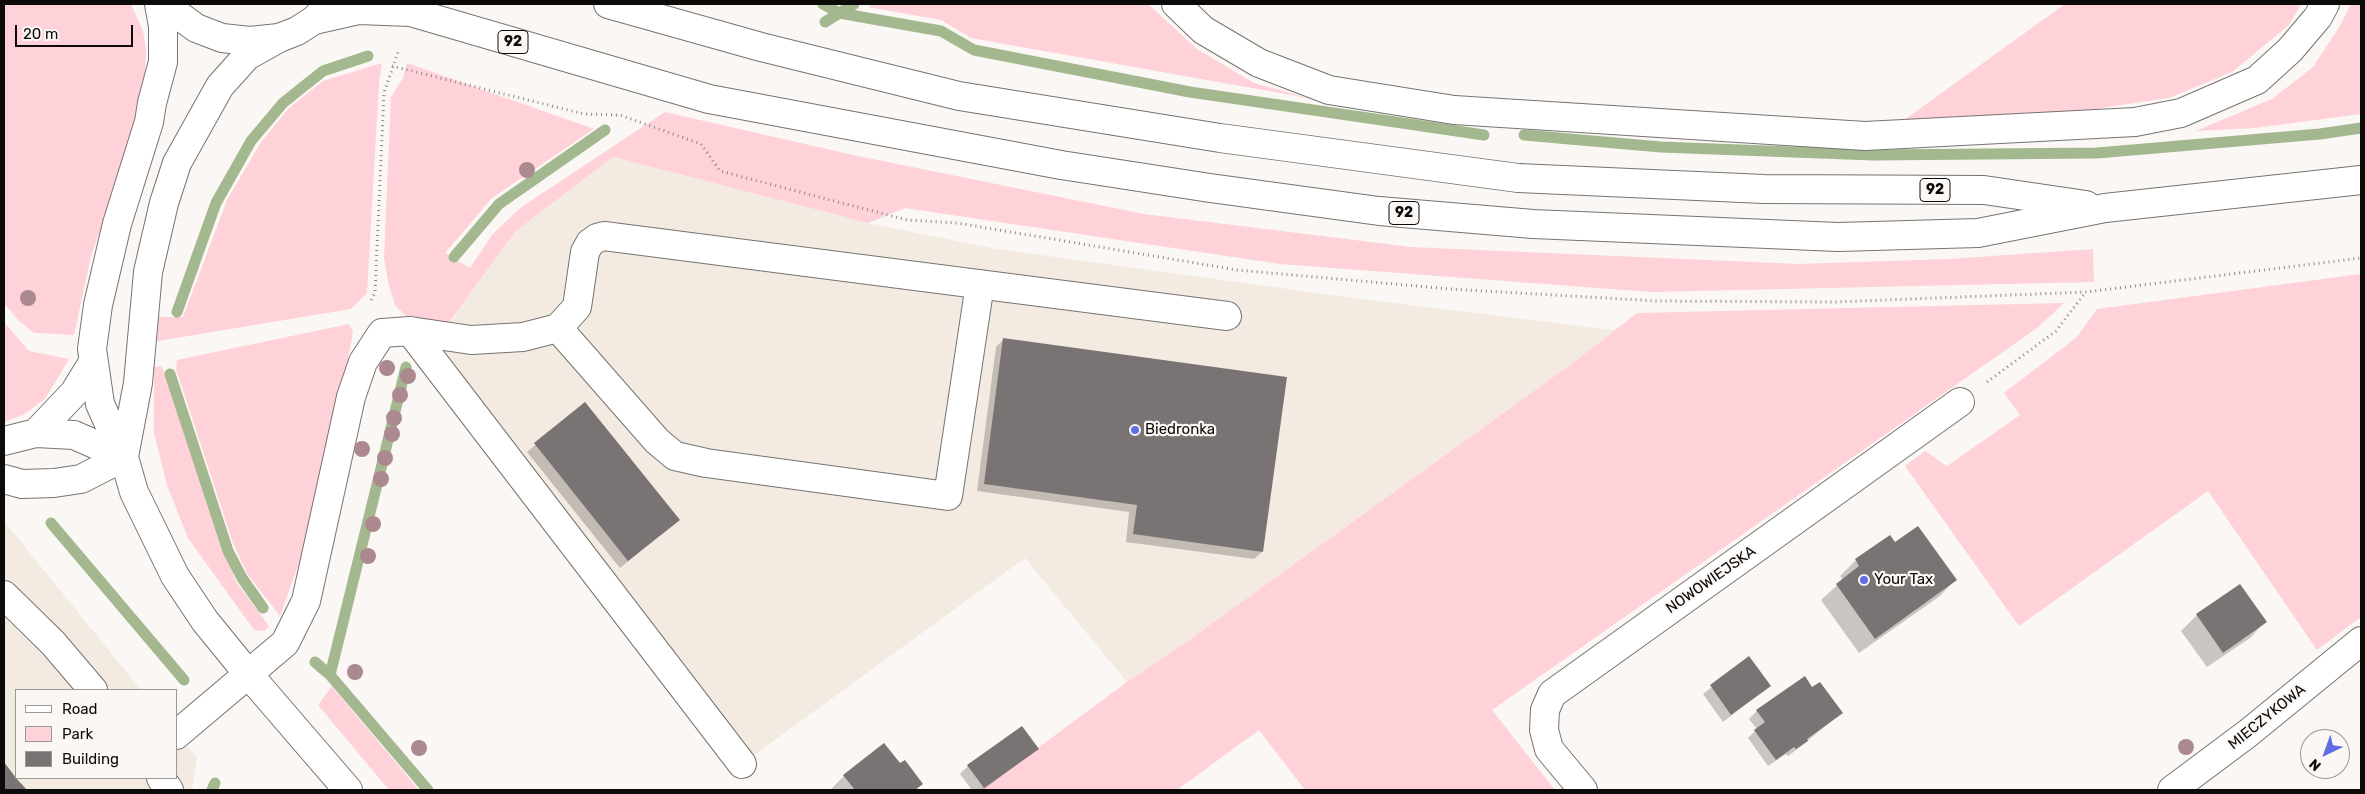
<!DOCTYPE html>
<style>
body{margin:0}
#map{position:relative;width:2365px;height:794px;overflow:hidden;background:#faf7f4;font-family:Rubik,sans-serif}
canvas{display:block}
.frame{position:absolute;inset:0;border:5px solid #0c0b0a;pointer-events:none}
.legend{position:absolute;left:15px;top:689px;width:162px;height:90px;box-sizing:border-box;background:#faf7f4;border:1px solid #9b9996;margin:0;padding:6px 9px;list-style:none;font-size:15px;color:#0c0b0a}
.legend li{display:flex;align-items:center;gap:10px;height:25px}
.legend b{width:25px;border:1px solid #9b9996}
.north{position:absolute;left:2300px;top:729px;width:50px;height:50px;box-sizing:border-box;background:#faf7f4;border:1px solid #9b9996;border-radius:50%;rotate:222deg;font-size:14px;font-weight:700;line-height:20px;text-align:center;color:#0c0b0a}
.north::after{content:'';display:block;margin:auto;width:18px;height:22px;background:#616de5;clip-path:polygon(50% 0,100% 100%,50% 72%,0 100%)}
.scale{position:absolute;left:15px;top:25px;width:118px;height:22px;box-sizing:border-box;border:2px solid #0c0b0a;border-top:0;padding-left:6px;font-size:15px;line-height:18px;white-space:nowrap;color:#0c0b0a;-webkit-text-stroke:4px #faf7f4;paint-order:stroke}
</style>
<div id="map">
<canvas width="2365" height="794"></canvas>
<div class="frame"></div>
<ul class="legend">
<li><b style="height:6px;background:#fff"></b>Road</li>
<li><b style="height:14px;background:#ffd2d9"></b>Park</li>
<li><b style="height:14px;background:#797473"></b>Building</li>
</ul>
<div class="north">N</div>
<div class="scale">20 m</div>
</div>
<script>
const context = document.querySelector('canvas').getContext('2d');
context.lineJoin = 'round';
function fill(path, color) { context.fillStyle = color; context.fill(path, 'evenodd'); }
const toPath = rows => new Path2D(rows.map(r => 'M' + r).join(''));
function strokePath(path, color, width, dash) { context.strokeStyle = color; context.lineWidth = width; context.lineCap = dash ? 'butt' : 'round'; context.setLineDash(dash || []); context.stroke(path); }
function drawText(font, color, halo, rows, align = 'center') {
  context.font = font + ' Rubik,sans-serif'; context.lineWidth = 4.5; context.setLineDash([]); context.textBaseline = 'middle'; context.strokeStyle = halo; context.fillStyle = color; for (const [text, x, y, turn = 0] of rows) {
    context.save(); context.translate(x, y); context.rotate((+turn || 0) * Math.PI / 180); context.textAlign = isNaN(turn) ? turn : align; if (halo) context.strokeText(text, 0, 0); context.fillText(text, 0, 0); context.restore();
  }
}
fill(toPath([
 [613,157,868,223,997,249,1368,300,1615,330,1574,362,1189,640,1127,682,1025,558,750,758,432,347,516,231],
 [4,521,141,690,16,690,16,778,176,778,176,733,197,758,192,790,4,790]
]), '#f3ebe1');
fill(toPath([
 [4,4,131,4,143,31,146,49,144,92,119,178,91,256,74,335,34,333,19,321,4,303],
 [874,4,1148,4,1197,49,1254,83,1308,98,971,38,941,20,868,7],
 [2065,4,2301,4,2289,25,2232,72,2169,98,2067,113,1904,120],
 [2351,4,2361,4,2361,114,2255,128,2196,131,2272,99,2313,67,2340,26],
 [382,63,379,83,367,293,351,309,152,342,159,317,183,317,227,200,261,142,289,108,323,81],
 [407,63,594,129,492,198,445,253,470,268,492,235,520,208,665,112,853,155,1144,214,1411,247,1798,264,1949,259,2093,249,2094,282,1651,292,1280,264,905,208,868,223,613,157,516,231,445,328,410,320,395,305,388,282,384,257,391,97,403,78],
 [2361,274,2361,617,2317,650,2208,491,2019,626,1905,466,1925,451,1947,466,2020,415,2004,393,2076,338,2097,309],
 [2064,303,2037,328,1492,710,1555,790,1305,790,1259,730,1177,790,981,790,1127,682,1189,640,1574,362,1637,313],
 [4,322,29,351,69,359,45,399,23,415,4,422],
 [349,324,353,332,322,498,280,616,248,575,233,543,176,369,177,360],
 [162,366,219,542,237,583,269,626,265,631,254,630,188,538,167,485,154,432,154,367],
 [332,686,332,687,419,790,389,790,318,705]
]), '#ffd2d9');
fill(toPath([
 [1004,339,1262,552,1254,559,1126,542,1129,512,977,491,996,347],
 [585,404,678,520,620,568,527,452],
 [1889,536,1895,544,1955,580,1940,596,1859,653,1821,600,1843,580,1840,576,1856,560],
 [2197,615,2265,622,2250,638,2207,667,2181,631],
 [1749,658,1769,686,1723,722,1703,694],
 [1812,689,1841,713,1799,748,1788,756,1786,754,1768,766,1748,738,1757,729,1749,719,1757,711],
 [1037,749,983,790,972,790,960,774,968,766],
 [900,765,922,784,915,790,830,790,844,776]
]), '#0003');
strokePath(toPath([
 [823,4,839,13,941,31,974,50,1190,92,1484,135],
 [825,22,854,4],
 [1524,135,1661,147,1873,155,2097,153,2320,134,2361,128],
 [454,257,499,204,605,130],
 [177,312,216,203,251,141,283,103,323,71,368,56],
 [170,374,228,551,242,578,263,608],
 [51,523,184,680],
 [315,662,330,675,428,790],
 [330,675,406,367],
 [212,790,215,783]
]), '#a4b88f', 11);
fill(toPath([
 [1003,338,1287,377,1263,552,1133,534,1137,505,984,484],
 [585,402,680,520,628,561,534,443],
 [1918,526,1957,580,1875,639,1836,584,1859,566,1855,559,1890,535,1895,542],
 [2240,584,2267,622,2223,653,2196,614],
 [1749,656,1771,686,1731,715,1710,685],
 [1805,676,1812,687,1820,682,1843,713,1807,739,1808,741,1796,749,1794,747,1776,760,1754,730,1765,722,1756,710],
 [1022,726,1039,749,984,788,967,765],
 [884,743,900,763,905,760,923,784,915,790,855,790,843,775],
 [4,762,16,778,27,790,4,790]
]), '#797473');
const minor = toPath([
 [159,4,163,26,163,62,152,103,149,122,117,224,98,305,92,349,100,404,124,457,134,492,175,576,205,621,249,675,348,790],
 [1176,4,1203,30,1259,63,1329,90,1454,110,1865,136,2135,122,2181,113,2257,80,2290,50,2318,17,2325,4],
 [558,328,657,441,675,456,706,463,948,496,980,284],
 [410,331,742,764],
 [36,433,74,393,93,362],
 [4,441,36,433,74,435,124,457],
 [124,457,138,383,148,272,164,203,177,163,220,86,247,56,279,38],
 [4,479,22,484,54,483,81,479,124,457],
 [4,595,53,643,93,690],
 [176,735,285,643,306,601,351,397,363,362,382,333,410,331,471,340,523,337,558,328,577,307,585,252,590,243,597,238,604,236,1227,316],
 [161,778,169,790],
 [1583,790,1549,749,1544,730,1545,710,1552,694,1960,402],
 [2172,790,2247,734,2361,641]
]);
const major = toPath([
 [167,4,173,11,196,28,222,38,250,41,279,38,297,31,314,20,327,7],
 [608,4,761,47,959,96,1220,138,1518,178,1764,189,1984,190,2086,205],
 [314,20,358,10,411,12,709,99,1061,165,1210,188,1379,211,1533,224,1838,237,1978,233,2105,208,2361,180]
]);
strokePath(minor, '#767471', 30);
strokePath(major, '#767471', 30);
strokePath(toPath([
 [392,66,584,114,620,115,701,144,720,171,907,220,957,223,1237,270,1450,289,1657,301,1835,302,2086,292,2361,258],
 [371,300,375,292,384,93,399,49],
 [1987,382,2056,331,2085,293]
]), '#8b8886', 3, [1, 4]);
strokePath(minor, '#fff', 28);
strokePath(major, '#fff', 28);
context.fillStyle = '#ac888f';
for (const [x, y] of [
 [527,170],
 [28,298],
 [387,368],
 [408,376],
 [400,395],
 [394,418],
 [392,434],
 [362,449],
 [385,458],
 [381,479],
 [373,524],
 [368,556],
 [355,672],
 [2186,747],
 [419,748]
]) { context.beginPath(); context.arc(x, y, 8, 0, 2 * Math.PI); context.fill(); }
for (const [x, y, r, color] of [
 [1135,430,5,"#616de5"],
 [1864,580,5,"#616de5"]
]) { const dot = new Path2D(); dot.arc(x, y, r, 0, 2 * Math.PI); context.fillStyle = color; context.fill(dot); strokePath(dot, '#faf7f4', 2); }
for (const [x, y, w] of [
 [513,42,30],
 [1935,190,30],
 [1404,213,30]
]) { const box = new Path2D(); box.roundRect(x - w / 2, y - 11.5, w, 23, 4); context.fillStyle = '#faf7f4'; context.fill(box); strokePath(box, '#0c0b0a', 1); }
drawText('bold 14px', '#0c0b0a', null, [
 ["92",513,42],
 ["92",1935,190],
 ["92",1404,213]
]);
drawText('15px', '#0c0b0a', '#faf7f4', [
 ["Biedronka",1145,430],
 ["Your Tax",1874,580]
], 'left');
drawText('15px', '#0c0b0a', '#faf7f4', [
 ["NOWOWIEJSKA",1711,580,-35],
 ["MIECZYKOWA",2267,717,-39]
]);
</script>
